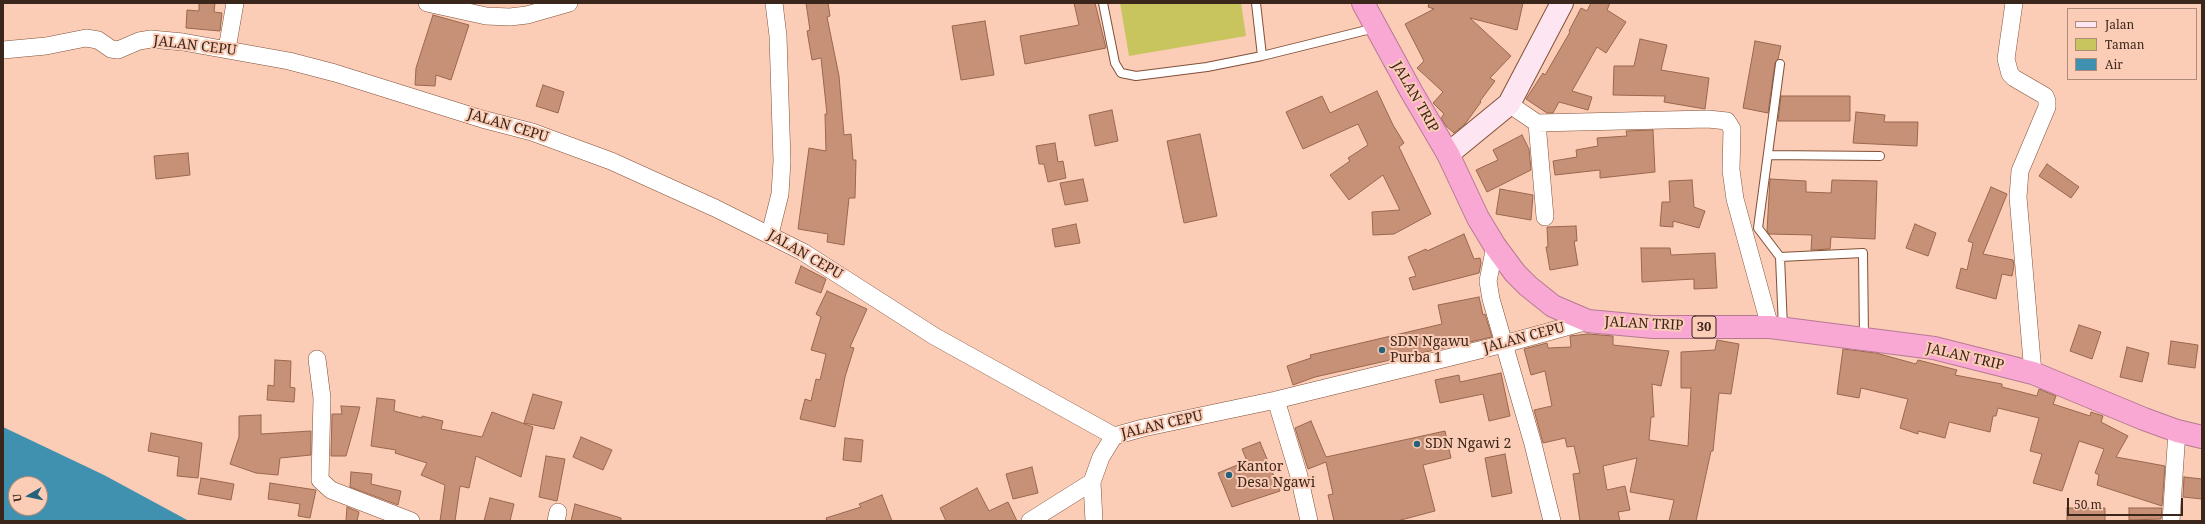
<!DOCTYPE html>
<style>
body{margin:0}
#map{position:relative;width:2205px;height:524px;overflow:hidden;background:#fbccb6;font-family:"Noto Serif",serif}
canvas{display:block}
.frame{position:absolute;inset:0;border:4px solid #3b261b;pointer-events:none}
.legend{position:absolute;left:2067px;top:8px;width:130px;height:72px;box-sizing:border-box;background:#fbccb6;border:1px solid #ae8a78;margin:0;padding:5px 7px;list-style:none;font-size:12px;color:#3b261b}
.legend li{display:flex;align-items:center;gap:8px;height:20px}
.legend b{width:20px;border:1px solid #ae8a78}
.north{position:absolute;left:8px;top:476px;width:40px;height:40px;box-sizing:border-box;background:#fbccb6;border:1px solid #ae8a78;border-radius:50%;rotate:261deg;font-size:11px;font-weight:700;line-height:16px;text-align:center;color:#3b261b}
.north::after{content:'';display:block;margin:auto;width:14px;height:18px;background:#26637a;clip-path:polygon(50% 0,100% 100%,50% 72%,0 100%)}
.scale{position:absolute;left:2067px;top:498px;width:116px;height:18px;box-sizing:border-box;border:2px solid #3b261b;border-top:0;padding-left:5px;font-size:12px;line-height:14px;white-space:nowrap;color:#3b261b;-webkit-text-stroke:3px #fbccb6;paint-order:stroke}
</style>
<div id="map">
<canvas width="2205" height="524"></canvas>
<div class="frame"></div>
<ul class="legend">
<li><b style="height:5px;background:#fde5f2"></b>Jalan</li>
<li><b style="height:11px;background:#c9c55e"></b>Taman</li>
<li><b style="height:11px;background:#4090b0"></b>Air</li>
</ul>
<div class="north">U</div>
<div class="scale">50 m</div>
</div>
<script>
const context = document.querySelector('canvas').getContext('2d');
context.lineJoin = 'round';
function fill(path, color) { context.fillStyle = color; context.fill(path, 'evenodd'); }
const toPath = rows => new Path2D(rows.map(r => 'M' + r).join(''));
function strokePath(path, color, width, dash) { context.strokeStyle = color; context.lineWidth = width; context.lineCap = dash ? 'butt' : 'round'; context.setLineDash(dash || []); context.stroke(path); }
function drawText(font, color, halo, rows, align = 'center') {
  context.font = font + ' "Noto Serif",serif'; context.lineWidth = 4; context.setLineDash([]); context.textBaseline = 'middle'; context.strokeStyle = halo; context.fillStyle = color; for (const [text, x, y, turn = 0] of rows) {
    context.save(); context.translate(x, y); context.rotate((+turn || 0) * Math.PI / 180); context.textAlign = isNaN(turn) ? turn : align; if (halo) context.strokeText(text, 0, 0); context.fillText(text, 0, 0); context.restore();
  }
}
fill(toPath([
 [1120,3,1241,3,1246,36,1129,56]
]), '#c9c55e');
fill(toPath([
 [3,427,104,475,189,521,3,521],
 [16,484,40,484,40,508,16,508]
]), '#4090b0');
const building = toPath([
 [199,3,215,3,214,12,222,13,220,31,186,28,187,10,199,11,199,3],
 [806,3,828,3,830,16,827,17,839,76,844,135,851,134,853,160,856,160,855,198,849,198,844,245,827,242,828,234,798,229,809,148,826,151,825,114,827,114,821,58,812,60,807,31,810,30,806,3],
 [1074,3,1095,3,1106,48,1025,64,1020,36,1079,25,1074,3],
 [1429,3,1523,3,1517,30,1470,18,1511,56,1490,78,1495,81,1480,101,1481,102,1465,124,1454,133,1446,126,1441,118,1444,114,1433,103,1443,92,1417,68,1424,61,1405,24,1434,9,1428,7,1429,3],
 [1591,3,1610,3,1607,10,1626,22,1606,53,1597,47,1572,91,1592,97,1588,110,1559,102,1553,113,1547,113,1526,99,1543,73,1545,75,1570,32,1569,31,1581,8,1587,11,1591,3],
 [433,15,469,25,451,80,436,75,435,86,415,85,416,68,433,15],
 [985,21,994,75,961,80,952,26,985,21],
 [1640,39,1667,45,1661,70,1709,78,1705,109,1664,102,1665,96,1613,95,1614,66,1634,66,1640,39],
 [1755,41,1781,46,1778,59,1775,63,1768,113,1743,108,1755,41],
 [543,85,564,92,558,113,536,106,543,85],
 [1377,91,1393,125,1404,143,1399,147,1431,214,1394,234,1373,235,1372,212,1400,210,1383,175,1349,200,1330,175,1350,161,1348,158,1368,145,1358,124,1303,149,1286,112,1322,96,1330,113,1377,91],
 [1781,96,1850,96,1850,121,1778,121,1781,96],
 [1112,110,1118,141,1095,146,1089,115,1112,110],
 [1856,112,1885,115,1884,122,1918,122,1917,146,1853,143,1856,112],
 [1653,130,1655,172,1600,178,1600,170,1555,175,1553,161,1577,157,1576,150,1598,146,1597,138,1627,136,1626,131,1653,130],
 [1200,134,1217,216,1184,223,1167,141,1200,134],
 [1522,135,1529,149,1531,170,1487,192,1476,170,1498,160,1493,150,1522,135],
 [1055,143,1058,162,1063,161,1066,178,1048,182,1044,164,1039,164,1036,146,1055,143],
 [188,153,190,175,156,179,154,156,188,153],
 [2047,164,2079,187,2071,198,2039,176,2047,164],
 [1083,179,1088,201,1065,205,1060,183,1083,179],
 [1770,179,1806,181,1806,192,1831,193,1832,180,1877,181,1875,239,1831,237,1830,249,1811,250,1812,235,1769,234,1767,231,1770,179],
 [1692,180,1694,207,1705,211,1699,228,1673,221,1673,227,1660,226,1662,202,1670,202,1669,181,1692,180],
 [1991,187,2007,194,1983,254,2013,260,2014,266,2012,276,2002,274,1996,299,1956,288,1961,268,1967,270,1973,243,1968,241,1991,187],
 [1500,189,1533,195,1531,220,1496,214,1500,189],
 [1076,224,1080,243,1055,247,1052,229,1076,224],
 [1915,224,1936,233,1928,256,1906,248,1915,224],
 [1576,226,1577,241,1574,241,1578,265,1550,270,1546,247,1548,247,1547,227,1576,226],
 [1464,234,1474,259,1480,258,1481,263,1479,273,1413,290,1409,278,1416,276,1408,257,1426,249,1427,251,1464,234],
 [1641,248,1670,248,1671,255,1715,253,1717,288,1694,289,1694,279,1642,282,1641,248],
 [801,266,826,279,821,293,795,283,801,266],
 [827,291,867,309,850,347,854,348,845,377,835,427,800,419,805,399,811,401,816,379,820,380,826,354,811,350,821,317,816,314,827,291],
 [1479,297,1483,315,1485,314,1492,337,1315,377,1293,385,1287,366,1311,358,1310,355,1442,324,1438,305,1479,297],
 [2079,325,2101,332,2092,359,2070,351,2079,325],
 [1588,334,1613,336,1613,345,1669,351,1661,386,1652,384,1654,417,1651,417,1649,440,1688,446,1691,388,1681,388,1681,352,1715,350,1717,340,1739,344,1731,394,1719,393,1713,451,1711,451,1696,521,1669,521,1674,500,1630,492,1637,458,1603,466,1607,490,1625,486,1630,510,1618,512,1620,521,1580,521,1573,474,1580,473,1574,446,1567,447,1565,438,1543,443,1534,410,1552,406,1545,371,1531,375,1524,349,1547,343,1548,348,1571,347,1570,336,1588,334],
 [2171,341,2198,345,2195,368,2168,364,2171,341],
 [2127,347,2149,353,2142,382,2120,377,2127,347],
 [1843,349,1876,353,1916,364,1918,360,1957,370,1955,375,2002,384,2002,387,2037,396,2039,389,2056,396,2053,404,2090,416,2091,412,2103,416,2101,422,2128,436,2116,457,2165,466,2162,506,2097,485,2099,475,2095,473,2104,449,2079,441,2062,491,2033,483,2042,454,2030,451,2039,418,1998,408,1996,416,1993,416,1990,432,1949,422,1945,438,1918,431,1918,434,1900,428,1908,399,1861,388,1859,398,1837,394,1843,349],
 [275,360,291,361,290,387,295,388,294,402,267,400,268,385,274,386,275,360],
 [1501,373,1510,416,1489,421,1483,394,1440,403,1435,380,1459,375,1460,382,1501,373],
 [533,394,562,402,554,429,524,423,533,394],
 [377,398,395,400,394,411,422,418,422,416,443,421,441,429,482,437,492,412,533,427,521,477,476,456,469,488,460,486,455,521,440,521,445,485,421,475,427,463,395,453,396,450,371,446,377,398],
 [341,406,360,407,346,456,331,456,332,414,342,414,341,406],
 [261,415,261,434,311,431,311,455,280,458,278,475,256,473,230,464,239,437,239,416,261,415],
 [1311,421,1326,457,1445,431,1451,458,1423,465,1435,511,1397,521,1334,521,1328,495,1333,494,1326,462,1308,469,1295,428,1311,421],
 [151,433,202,443,198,478,177,476,179,457,148,451,151,433],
 [581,437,612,450,603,470,573,457,581,437],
 [845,438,863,440,861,462,843,460,845,438],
 [1260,442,1280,491,1232,507,1218,473,1247,461,1242,449,1260,442],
 [1505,454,1512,493,1492,497,1485,458,1505,454],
 [546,456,565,459,557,501,539,497,546,456],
 [1032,467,1038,493,1013,499,1006,474,1032,467],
 [351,472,372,474,371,484,401,491,398,505,350,487,351,472],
 [2184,477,2202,479,2202,499,2183,497,2184,477],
 [201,478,234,484,231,500,198,494,201,478],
 [270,483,316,490,310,518,298,516,300,504,268,499,270,483],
 [977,488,989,511,1008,502,1017,521,946,521,940,508,977,488],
 [882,495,892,521,827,521,826,518,861,507,859,504,882,495],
 [490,498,514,504,510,521,484,521,490,498],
 [575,504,621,518,621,521,571,521,575,504],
 [347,507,359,512,357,521,346,521,347,507],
 [2067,508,2105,508,2105,521,2067,521,2067,508],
 [2129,508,2162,508,2161,519,2129,520,2129,508]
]);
fill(building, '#c79177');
strokePath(building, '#9a674d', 1);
const lane = toPath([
 [1103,3,1115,63,1121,73,1136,76,1207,67,1262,56,1375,28],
 [1256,3,1262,56],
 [1768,155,1880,156],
 [1780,257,1758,228,1780,64],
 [1783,328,1780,257,1863,253,1864,338]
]);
const street = toPath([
 [427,3,486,16,510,17,527,15,569,3],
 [2014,3,2006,59,2010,74,2014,78,2045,96,2047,101,2047,107,2020,171,2018,197,2033,373],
 [227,49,235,3],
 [3,50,46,46,86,38,98,40,111,49,118,50,139,41,151,39,183,42,289,61,335,73,482,119,532,132,611,161,715,208,803,252,934,336,1114,436,1143,428,1276,400,1504,344,1588,321],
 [1509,104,1537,123,1708,119,1727,121,1732,129,1731,170,1735,199,1770,327],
 [1537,123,1545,217],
 [770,234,780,194,782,161,778,36,774,3],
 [1495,246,1488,281,1491,299,1533,444,1552,521],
 [317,359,322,398,320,480,331,490,411,521],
 [1276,400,1299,476,1309,521],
 [1092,482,1094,521],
 [556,521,558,512],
 [1030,521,1092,482,1101,457,1114,436],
 [2171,521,2177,431]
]);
const secondary = toPath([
 [1448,154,1509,104,1562,3]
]);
const highway = toPath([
 [1363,3,1411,91,1448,154,1478,218,1495,246,1515,273,1528,286,1553,306,1588,321,1653,327,1770,327,1934,348,2033,373,2144,419,2177,431,2202,437]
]);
strokePath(lane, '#825038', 10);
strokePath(street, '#825038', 18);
strokePath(secondary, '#825038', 24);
strokePath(highway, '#b67a93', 24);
strokePath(lane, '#fff', 8);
strokePath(street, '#fff', 17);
strokePath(secondary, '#fde5f2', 22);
strokePath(highway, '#f9a8d3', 22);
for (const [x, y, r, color] of [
 [1382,350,4,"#26637a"],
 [1417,444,4,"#26637a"],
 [1229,475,4,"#26637a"]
]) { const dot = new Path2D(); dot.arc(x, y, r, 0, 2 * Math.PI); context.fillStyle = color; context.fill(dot); strokePath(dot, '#fbccb6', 1.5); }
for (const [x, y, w] of [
 [1704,327,24]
]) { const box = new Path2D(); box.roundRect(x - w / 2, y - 11, w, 22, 3); context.fillStyle = '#fbccb6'; context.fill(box); strokePath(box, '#3b261b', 1); }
drawText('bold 13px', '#3b261b', null, [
 ["30",1704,327]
]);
drawText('14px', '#3b261b', '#fbccb6', [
 ["JALAN CEPU",195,46,7],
 ["JALAN TRIP",1415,97,60],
 ["JALAN CEPU",508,126,17],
 ["JALAN CEPU",805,255,30],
 ["JALAN TRIP",1644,324,3],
 ["JALAN CEPU",1524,338,-15],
 ["JALAN TRIP",1965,357,13],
 ["JALAN CEPU",1162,425,-13]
]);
drawText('14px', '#3b261b', '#fbccb6', [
 ["SDN Ngawu",1390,342],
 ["Purba 1",1390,358],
 ["SDN Ngawi 2",1425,444],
 ["Kantor",1237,467],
 ["Desa Ngawi",1237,483]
], 'left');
</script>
